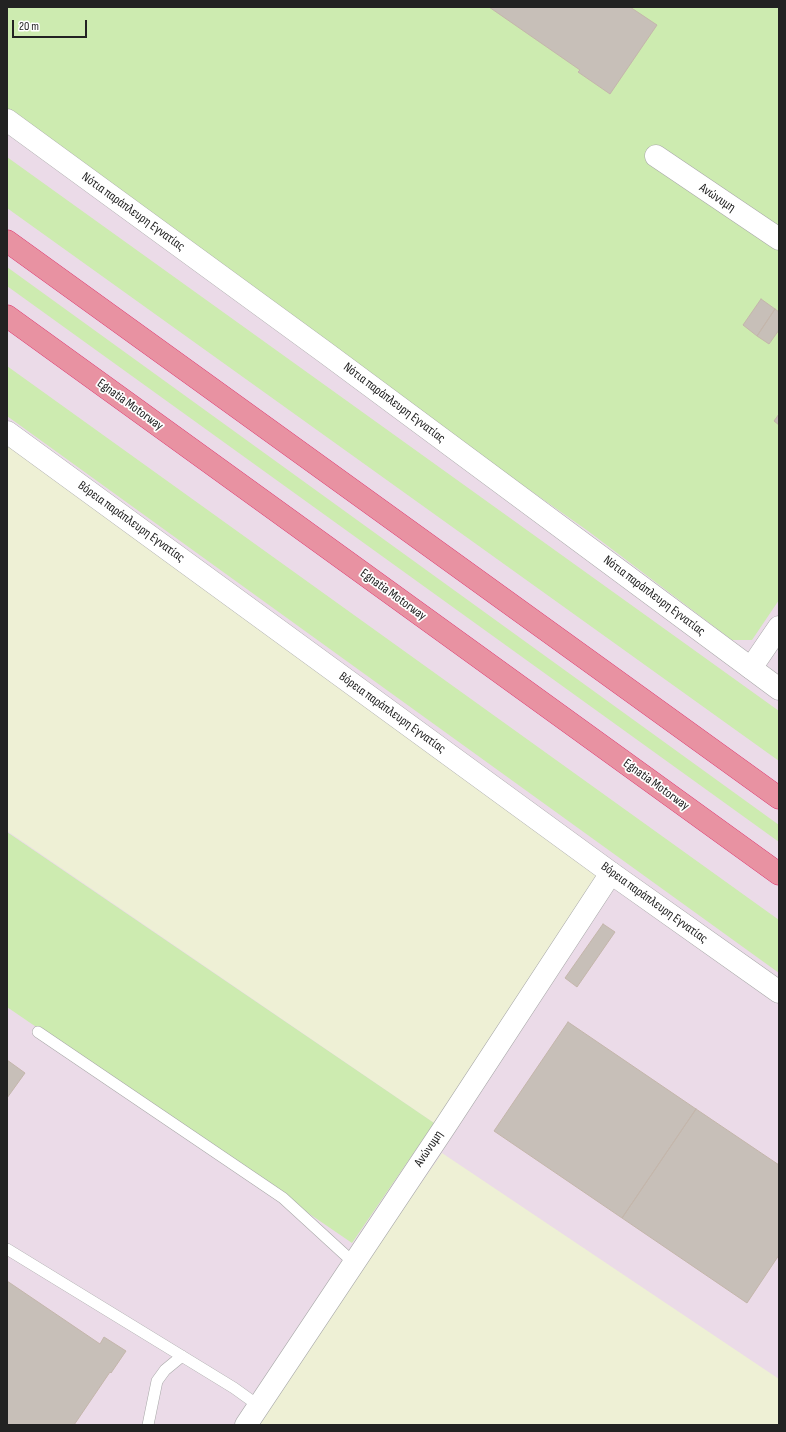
<!DOCTYPE html>
<meta charset="utf-8">
<style>
body{margin:0}
#map{position:relative;width:786px;height:1432px;overflow:hidden;background:#f2efe9;font-family:"Sofia Sans Condensed",sans-serif}
canvas{display:block}
.frame{position:absolute;inset:0;border:8px solid #222;pointer-events:none}
.scale{position:absolute;left:12px;top:20px;width:75px;height:18px;box-sizing:border-box;border:2px solid #222;border-top:0;padding-left:5px;font-size:12px;line-height:14px;white-space:nowrap;color:#222;-webkit-text-stroke:3px #fff;paint-order:stroke}
</style>
<div id="map">
<canvas width="786" height="1432"></canvas>
<div class="frame"></div>
<div class="scale">20 m</div>
</div>
<script>
const context = document.querySelector('canvas').getContext('2d');
context.lineJoin = 'round';
function fill(path, color) { context.fillStyle = color; context.fill(path, 'evenodd'); }
const toPath = rows => new Path2D(rows.map(r => 'M' + r).join(''));
function strokePath(path, color, width, dash) { context.strokeStyle = color; context.lineWidth = width; context.lineCap = dash ? 'butt' : 'round'; context.setLineDash(dash || []); context.stroke(path); }
function drawText(font, color, halo, rows, align = 'center') {
  context.font = font + ' "Sofia Sans Condensed",sans-serif'; context.lineWidth = 3.5; context.setLineDash([]); context.textBaseline = 'middle'; context.strokeStyle = halo; context.fillStyle = color; for (const [text, x, y, turn = 0] of rows) {
    context.save(); context.translate(x, y); context.rotate((+turn || 0) * Math.PI / 180); context.textAlign = isNaN(turn) ? turn : align; if (halo) context.strokeText(text, 0, 0); context.fillText(text, 0, 0); context.restore();
  }
}
fill(toPath([
 [7,7,779,7,779,1425,7,1425]
]), '#ebdbe8');
fill(toPath([
 [7,432,611,873,434,1123,7,831],
 [442,1153,779,1379,779,1425,253,1425]
]), '#eef0d5');
fill(toPath([
 [7,7,779,7,779,600,752,640,732,640,588,531,389,391,7,114],
 [7,157,779,711,779,761,7,208],
 [7,267,779,825,779,842,7,286],
 [7,366,779,920,779,973,7,416],
 [7,832,434,1123,352,1243,7,1007]
]), '#cdebb0');
const building = toPath([
 [489,7,630,7,657,25,610,94,578,72,580,70,489,7],
 [761,299,775,309,757,336,743,325,761,299],
 [775,309,779,312,779,330,769,344,757,336,775,309],
 [779,414,779,425,774,421,779,414],
 [603,924,615,932,577,987,565,978,603,924],
 [568,1022,696,1109,622,1218,494,1131,568,1022],
 [7,1060,25,1073,7,1098,7,1060],
 [696,1109,779,1165,779,1255,747,1303,622,1218,696,1109],
 [7,1281,100,1344,104,1337,126,1351,111,1373,110,1372,74,1425,7,1425,7,1281]
]);
fill(building, '#c7bfb8');
strokePath(building, '#c4b6ab', 1);
const service = toPath([
 [38,1032,283,1198,354,1263],
 [7,1249,234,1388,259,1406],
 [148,1425,157,1381,165,1370,182,1356]
]);
const minor = toPath([
 [656,156,779,239],
 [751,668,779,627],
 [246,1425,446,1125,611,873]
]);
const tertiary = toPath([
 [7,120,326,353,779,689],
 [7,432,611,873,779,992]
]);
const motorway = toPath([
 [7,241,779,798],
 [7,316,779,874]
]);
strokePath(service, '#a9a9a9', 12);
strokePath(minor, '#a9a9a9', 23);
strokePath(tertiary, '#a9a9a9', 23);
strokePath(motorway, '#dc2a67', 23);
strokePath(service, '#fff', 11);
strokePath(minor, '#fff', 22);
strokePath(tertiary, '#fff', 22);
strokePath(motorway, '#e892a2', 22);
drawText('13px', '#222', '#fff', [
 ["Ανώνυμη",717,198,34],
 ["Νότια παράπλευρη Εγνατίας",133,212,36],
 ["Νότια παράπλευρη Εγνατίας",394,403,37],
 ["Egnatia Motorway",130,405,36],
 ["Βόρεια παράπλευρη Εγνατίας",131,522,36],
 ["Egnatia Motorway",393,595,36],
 ["Νότια παράπλευρη Εγνατίας",654,596,37],
 ["Βόρεια παράπλευρη Εγνατίας",392,713,36],
 ["Egnatia Motorway",656,785,36],
 ["Βόρεια παράπλευρη Εγνατίας",654,903,36],
 ["Ανώνυμη",429,1149,-56]
]);
</script>
